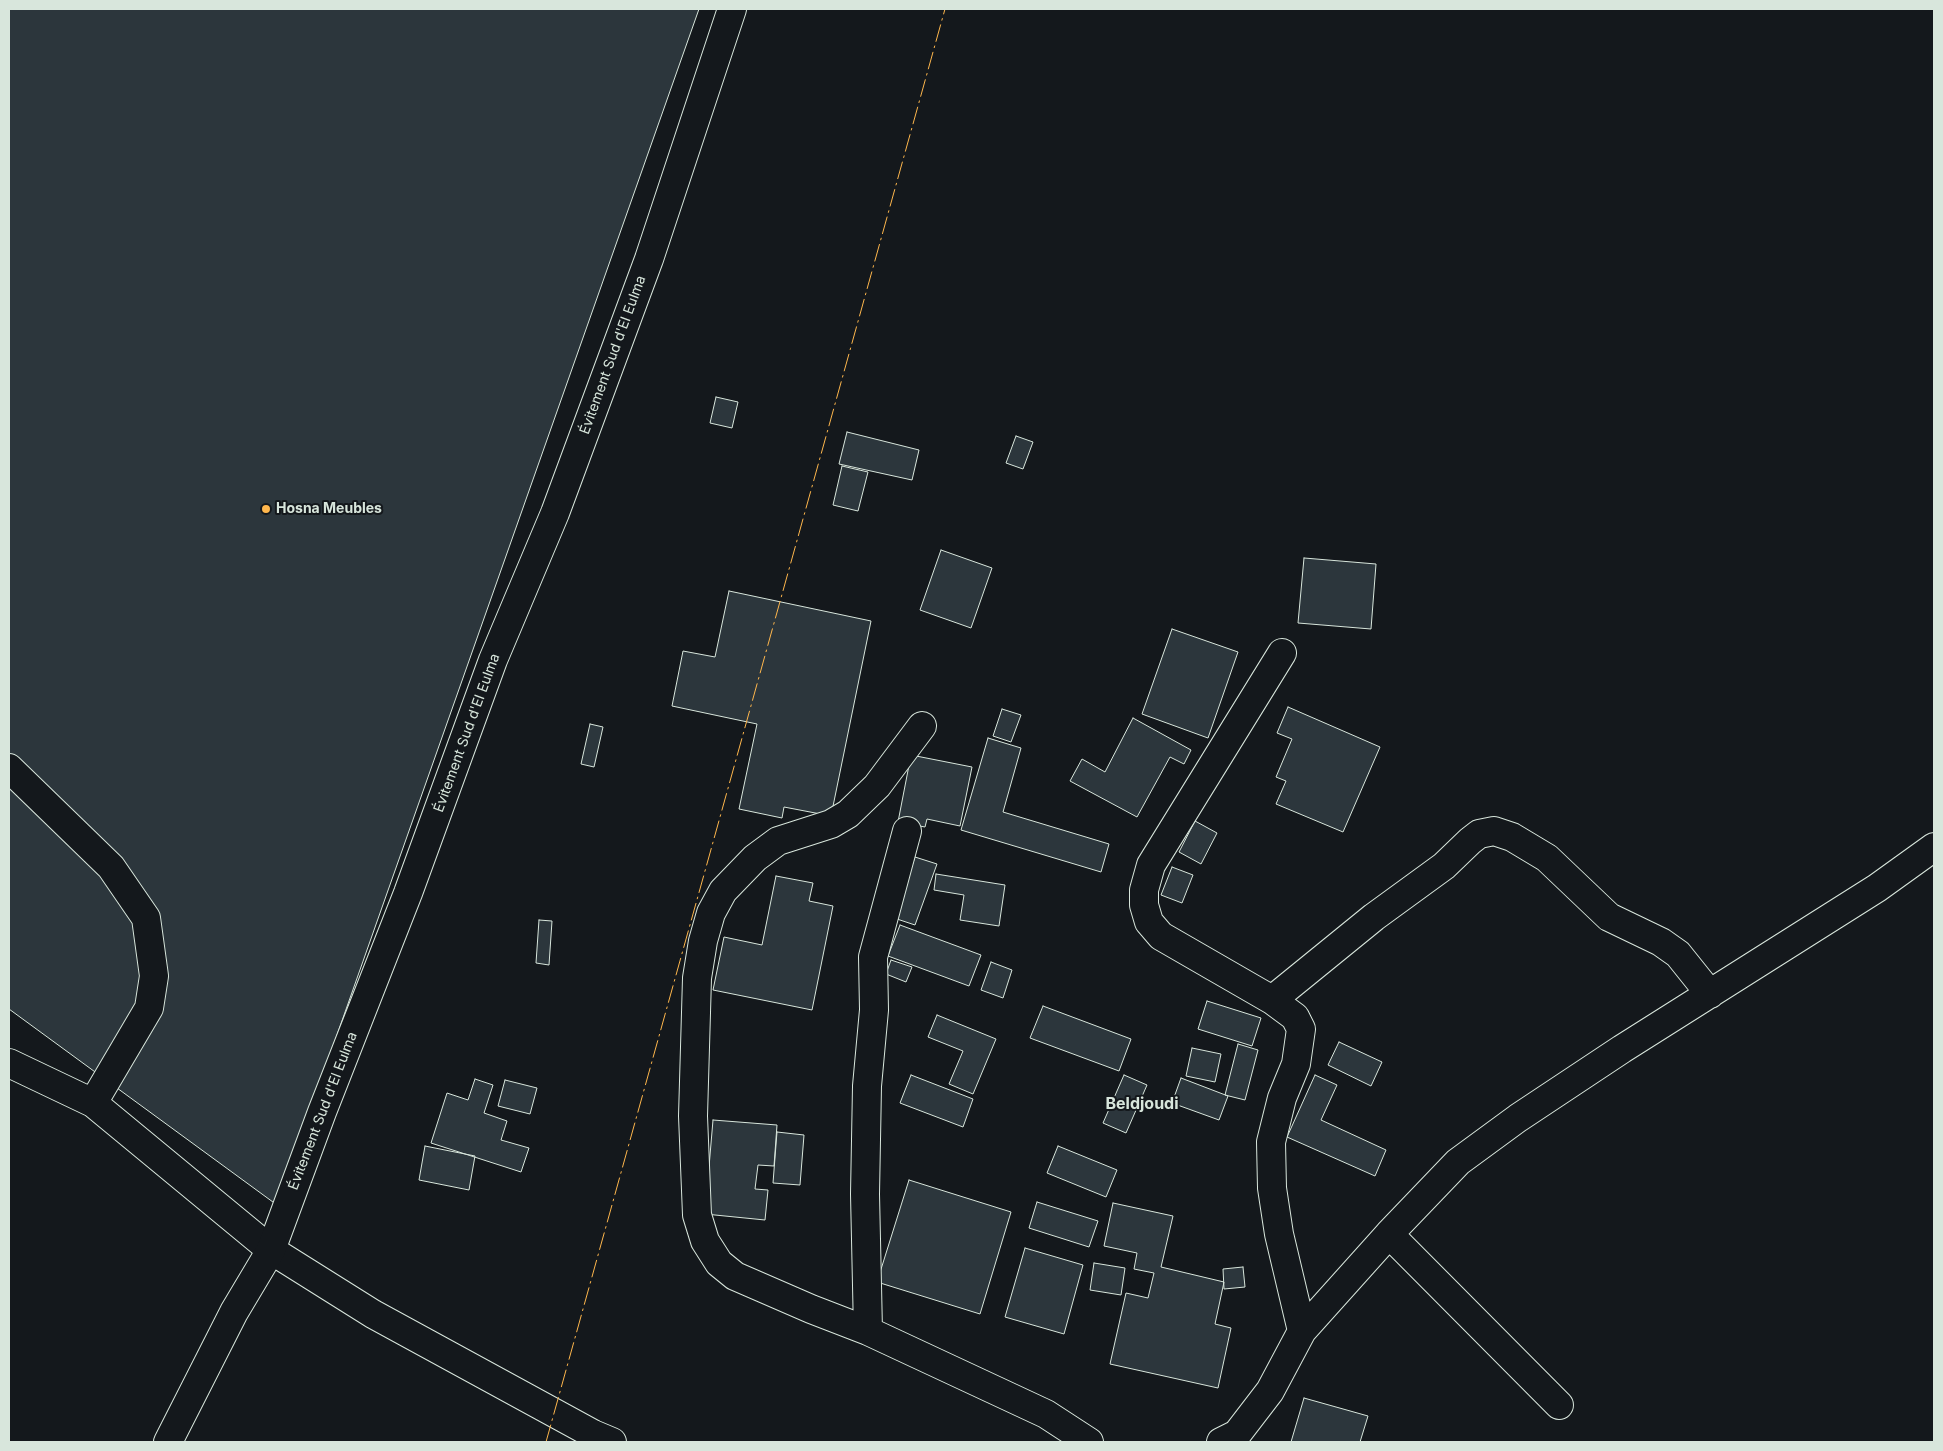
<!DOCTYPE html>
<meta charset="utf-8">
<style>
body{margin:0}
#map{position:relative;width:1943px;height:1451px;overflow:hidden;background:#14181c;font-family:Inter,sans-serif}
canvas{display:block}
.frame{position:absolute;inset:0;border:10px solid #d8e6dc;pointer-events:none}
</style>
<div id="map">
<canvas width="1943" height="1451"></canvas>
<div class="frame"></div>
</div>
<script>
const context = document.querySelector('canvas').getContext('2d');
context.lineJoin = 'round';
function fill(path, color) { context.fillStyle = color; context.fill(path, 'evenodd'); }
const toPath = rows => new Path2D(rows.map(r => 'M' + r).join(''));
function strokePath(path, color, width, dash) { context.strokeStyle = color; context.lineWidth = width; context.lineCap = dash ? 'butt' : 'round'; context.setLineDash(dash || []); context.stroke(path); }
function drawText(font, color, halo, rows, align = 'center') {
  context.font = font + ' Inter,sans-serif'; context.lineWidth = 4; context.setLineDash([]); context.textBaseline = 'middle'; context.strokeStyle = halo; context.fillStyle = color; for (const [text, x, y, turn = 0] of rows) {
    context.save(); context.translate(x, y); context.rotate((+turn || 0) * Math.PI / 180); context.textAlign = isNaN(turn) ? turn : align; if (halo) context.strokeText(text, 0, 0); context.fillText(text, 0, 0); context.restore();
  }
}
const building = toPath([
 [9,9,699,9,277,1205,9,1009,9,9],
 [716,397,738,402,732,428,710,423,716,397],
 [847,432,919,450,912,480,839,464,847,432],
 [1016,436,1033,442,1023,469,1006,463,1016,436],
 [842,466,868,472,858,511,833,505,842,466],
 [941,550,992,568,971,628,920,610,941,550],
 [1304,558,1376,564,1371,629,1298,623,1304,558],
 [729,591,871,621,831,816,784,807,782,818,739,809,757,724,672,706,683,651,715,657,729,591],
 [1172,629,1238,652,1208,738,1142,714,1172,629],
 [1288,707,1380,747,1343,832,1276,804,1286,781,1276,777,1292,739,1277,733,1288,707],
 [1002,709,1021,715,1011,742,993,736,1002,709],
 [1133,718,1191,750,1184,764,1170,757,1137,817,1070,781,1082,759,1105,772,1133,718],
 [590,724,603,727,594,767,581,764,590,724],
 [988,738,1021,748,1003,812,1109,844,1101,872,961,830,988,738],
 [911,755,972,767,960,826,927,819,925,827,898,822,911,755],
 [1195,821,1217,833,1201,864,1179,852,1195,821],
 [915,857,937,864,915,925,894,918,915,857],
 [1172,867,1193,875,1182,903,1161,895,1172,867],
 [936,874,1005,885,999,926,960,920,964,895,934,890,936,874],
 [776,876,813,883,809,901,833,906,812,1010,713,990,724,937,762,945,776,876],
 [539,920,552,921,549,965,536,963,539,920],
 [900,925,981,955,969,986,888,956,900,925],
 [891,960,912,967,906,982,886,974,891,960],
 [991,962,1012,970,1003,998,981,990,991,962],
 [1207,1001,1261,1018,1252,1046,1198,1029,1207,1001],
 [1043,1006,1131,1039,1119,1071,1030,1038,1043,1006],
 [937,1015,996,1039,973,1094,949,1084,963,1051,928,1037,937,1015],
 [1339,1042,1382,1062,1371,1086,1328,1065,1339,1042],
 [1238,1044,1258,1050,1245,1100,1225,1095,1238,1044],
 [1192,1048,1221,1054,1215,1082,1186,1076,1192,1048],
 [911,1075,973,1099,963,1127,900,1103,911,1075],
 [1124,1075,1147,1085,1126,1133,1103,1123,1124,1075],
 [1315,1075,1337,1085,1321,1120,1386,1150,1375,1176,1287,1137,1315,1075],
 [1181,1078,1228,1096,1219,1120,1172,1103,1181,1078],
 [475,1079,493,1085,484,1113,507,1121,501,1140,529,1148,521,1172,431,1143,447,1093,468,1100,475,1079],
 [505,1080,537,1088,530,1114,498,1106,505,1080],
 [713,1120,777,1125,774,1166,758,1165,755,1189,768,1190,765,1220,705,1214,713,1120],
 [777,1132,804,1135,800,1185,773,1183,777,1132],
 [425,1146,475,1156,469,1190,419,1180,425,1146],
 [1058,1146,1117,1170,1106,1197,1047,1173,1058,1146],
 [909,1180,1011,1212,980,1314,877,1282,909,1180],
 [1037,1202,1098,1221,1089,1247,1029,1228,1037,1202],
 [1113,1203,1173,1216,1161,1267,1224,1282,1215,1324,1231,1328,1218,1388,1110,1364,1126,1293,1148,1298,1154,1273,1134,1269,1137,1253,1104,1246,1113,1203],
 [1025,1248,1083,1265,1064,1334,1005,1317,1025,1248],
 [1094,1263,1125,1268,1121,1295,1090,1290,1094,1263],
 [1243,1267,1245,1287,1224,1289,1223,1269,1243,1267],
 [1304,1398,1368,1416,1360,1442,1291,1442,1304,1398]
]);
fill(building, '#2c363c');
strokePath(building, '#d8e6dc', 1);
const minor = toPath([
 [1282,653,1151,865,1144,890,1144,905,1149,922,1161,936,1272,1000,1295,1017,1301,1029,1296,1064,1282,1098,1271,1142,1272,1188,1279,1234,1302,1331],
 [922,726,877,786,848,814,831,824,778,841,755,858,723,891,711,913,703,941,697,978,693,1116,697,1215,705,1241,719,1263,735,1276,811,1309,868,1331,1046,1414,1089,1442],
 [9,768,111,867,146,918,154,976,149,1008,93,1103],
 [1272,1000,1374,917,1444,866,1470,841,1479,834,1494,831,1512,837,1547,858,1609,917,1661,942,1678,954,1710,994],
 [9,1063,93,1103,271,1250,373,1314,593,1434,612,1442],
 [1389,1234,1559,1405],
 [868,1331,865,1194,867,1086,874,1010,873,957,907,831],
 [1221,1442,1237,1434,1270,1391,1302,1331,1389,1234,1458,1162,1518,1118,1622,1049,1877,888,1934,847]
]);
const major = toPath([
 [168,1442,234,1312,271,1250,322,1112,408,893,493,660,555,513,649,259,732,9]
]);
strokePath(minor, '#d8e6dc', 30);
strokePath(major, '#d8e6dc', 30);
strokePath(minor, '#14181c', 28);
strokePath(major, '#14181c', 28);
strokePath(toPath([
 [546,1442,945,9]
]), '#ffb74d', 1, [18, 4, 2.5, 4]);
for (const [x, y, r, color] of [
 [266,509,5,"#ffb74d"]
]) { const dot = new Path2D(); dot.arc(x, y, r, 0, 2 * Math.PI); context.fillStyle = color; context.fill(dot); strokePath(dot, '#14181c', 2); }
drawText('14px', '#d8e6dc', '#14181c', [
 ["Évitement Sud d'El Eulma",613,355,-70],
 ["Évitement Sud d'El Eulma",467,733,-70],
 ["Évitement Sud d'El Eulma",323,1111,-69]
]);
drawText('bold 14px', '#d8e6dc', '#14181c', [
 ["Hosna Meubles",276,509]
], 'left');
drawText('bold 16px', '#d8e6dc', '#14181c', [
 ["Beldjoudi",1142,1104]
]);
</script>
